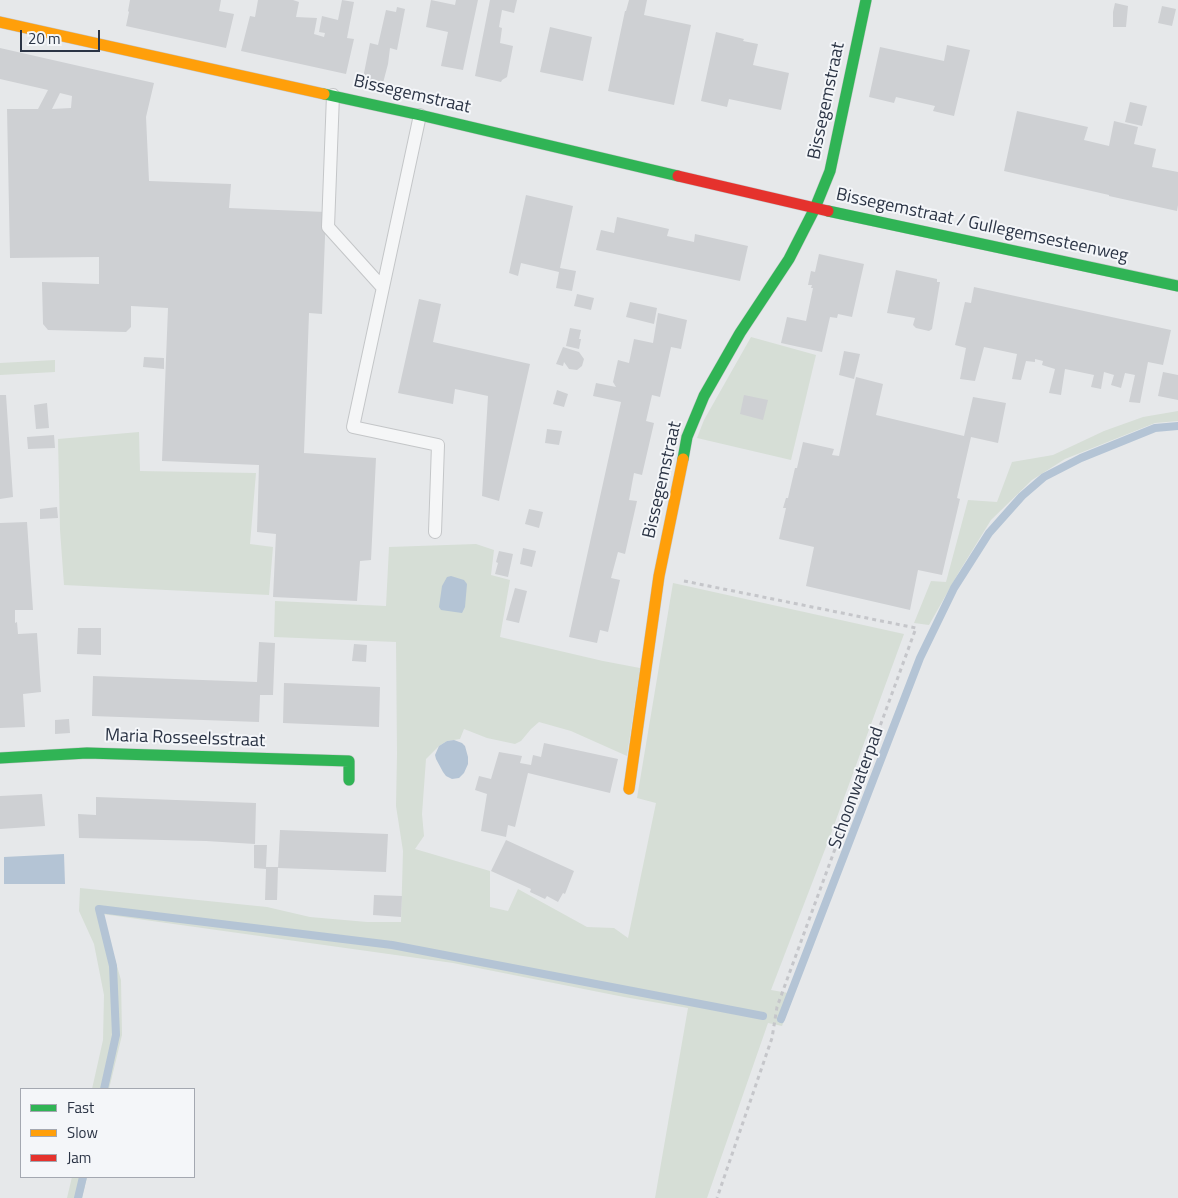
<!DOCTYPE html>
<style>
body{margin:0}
#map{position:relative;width:1178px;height:1198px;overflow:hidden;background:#e6e8ea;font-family:"Titillium Web",sans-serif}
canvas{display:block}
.legend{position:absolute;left:20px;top:1088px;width:175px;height:90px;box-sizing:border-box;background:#f4f6f9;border:1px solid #a4a8b1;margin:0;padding:6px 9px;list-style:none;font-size:15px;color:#2b3445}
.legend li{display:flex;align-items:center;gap:10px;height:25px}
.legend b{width:25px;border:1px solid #a4a8b1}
.scale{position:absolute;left:20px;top:30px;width:80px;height:22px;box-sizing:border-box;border:2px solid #2b3445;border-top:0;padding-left:6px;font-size:15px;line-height:18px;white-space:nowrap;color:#2b3445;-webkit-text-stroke:4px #f4f6f9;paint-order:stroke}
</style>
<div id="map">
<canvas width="1178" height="1198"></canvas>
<ul class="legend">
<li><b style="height:6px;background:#30b455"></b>Fast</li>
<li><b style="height:6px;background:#ff9f0a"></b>Slow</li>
<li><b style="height:6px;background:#e5322d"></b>Jam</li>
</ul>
<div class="scale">20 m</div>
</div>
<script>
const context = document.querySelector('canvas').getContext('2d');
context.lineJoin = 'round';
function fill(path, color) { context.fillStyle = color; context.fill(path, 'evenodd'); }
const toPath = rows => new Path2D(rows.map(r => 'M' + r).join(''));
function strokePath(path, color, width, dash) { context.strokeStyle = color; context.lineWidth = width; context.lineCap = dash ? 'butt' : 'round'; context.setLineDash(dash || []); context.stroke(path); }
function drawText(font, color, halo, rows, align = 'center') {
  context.font = font + ' "Titillium Web",sans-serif'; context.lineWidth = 4; context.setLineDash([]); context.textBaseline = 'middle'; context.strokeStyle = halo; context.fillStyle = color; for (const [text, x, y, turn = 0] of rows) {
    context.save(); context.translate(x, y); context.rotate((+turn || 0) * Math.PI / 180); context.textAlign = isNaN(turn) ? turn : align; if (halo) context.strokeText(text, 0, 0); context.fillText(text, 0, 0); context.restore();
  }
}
fill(toPath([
 [751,337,816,355,791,460,697,438,704,420],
 [55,360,55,372,0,375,0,363],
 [1178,411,1178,421,1155,423,1065,459,1032,480,991,520,959,572,929,625,914,623,931,581,946,582,968,500,997,502,1012,462,1053,455,1104,431,1143,417],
 [139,432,140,471,256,473,250,544,273,547,269,595,64,585,60,530,58,439],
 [476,544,494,550,491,575,510,580,500,637,603,661,640,668,627,756,571,731,539,722,531,729,521,741,515,744,487,738,464,729,460,739,447,741,439,746,426,759,422,814,424,836,415,849,490,871,490,907,508,911,518,889,587,927,614,928,628,938,656,803,637,798,673,583,904,634,829,839,771,990,794,994,782,1026,768,1023,707,1198,655,1198,688,1008,624,997,453,963,102,914,121,980,122,1035,109,1089,92,1089,103,1040,104,995,94,944,79,911,80,888,267,907,310,917,367,922,401,922,403,851,396,806,397,754,396,642,274,637,275,601,386,606,389,547],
 [72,1177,87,1177,82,1198,67,1198]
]), '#d6ded6');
fill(toPath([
 [451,576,464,580,467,584,465,607,462,613,441,610,439,607,442,586,447,577],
 [454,740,462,743,465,746,468,757,468,764,464,773,459,778,452,779,446,776,443,772,436,759,435,755,439,746,447,741],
 [64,854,65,884,4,884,4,857]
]), '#b4c4d5');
strokePath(toPath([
 [781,1019,920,658,954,588,989,533,1022,496,1044,477,1081,458,1155,428,1178,426],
 [104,1089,116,1035,113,966,99,909,392,945,763,1016],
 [78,1198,83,1177]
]), '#b4c4d5', 8);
fill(toPath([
 [130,0,221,0,219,11,234,14,226,48,126,26,129,12,128,11],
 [258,0,293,0,299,2,296,17,317,18,314,34,324,37,325,33,319,32,322,16,338,20,342,0,354,2,347,38,354,39,346,74,241,51,250,16,255,17],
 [431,0,455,5,456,0,478,0,463,70,441,66,448,32,426,27],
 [490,0,517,0,514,13,502,10,499,27,502,28,500,43,513,46,507,77,502,80,501,82,475,76],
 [629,0,647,0,644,15,691,25,674,105,608,91,625,11,626,11],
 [1115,3,1128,6,1126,27,1113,27,1113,12],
 [1162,6,1176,9,1172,26,1158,23],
 [397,7,405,9,397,50,390,48,388,64,383,83,363,78,370,43,378,45,386,10,396,12],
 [550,27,592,37,583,81,540,72],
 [716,32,744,39,743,41,758,44,753,65,789,73,781,110,729,99,727,107,701,101],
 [947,45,970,50,954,116,933,111,935,106,896,97,894,103,869,97,880,47,944,61],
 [0,48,154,83,146,117,149,181,231,184,229,208,326,212,322,314,309,313,304,453,376,458,371,560,360,561,357,601,273,597,276,534,257,532,259,465,162,461,168,308,131,306,131,327,126,332,48,330,43,324,42,282,99,284,99,257,10,258,7,109,38,109,48,90,0,79],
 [60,93,72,96,71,108,52,109],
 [1130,102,1147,106,1142,126,1125,122],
 [1017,111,1088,127,1084,140,1109,146,1114,121,1138,127,1134,144,1156,149,1152,167,1178,172,1178,205,1177,211,1109,196,1109,195,1004,171],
 [526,195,573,206,560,268,576,271,572,291,556,288,559,272,521,263,518,276,509,273],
 [617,217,669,229,667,236,694,242,695,234,748,246,740,281,596,250,601,230,614,233],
 [819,254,864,264,852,317,838,314,837,318,830,317,822,352,781,343,787,317,806,321,813,288,811,288,812,285,808,285,811,271,815,272],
 [896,270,937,279,937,282,940,282,932,329,929,331,916,328,913,325,915,318,887,313],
 [974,287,1171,330,1163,365,1148,362,1140,403,1129,402,1135,375,1125,373,1121,388,1111,385,1114,375,1104,372,1101,389,1091,387,1094,375,1065,369,1061,395,1049,393,1055,369,1042,365,1043,361,1035,359,1035,362,1026,361,1021,380,1012,379,1017,354,984,347,975,381,960,379,966,348,955,345,965,302,971,303],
 [577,294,594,298,591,310,574,306],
 [419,299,441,304,433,342,530,364,499,501,482,496,488,396,455,389,453,404,398,393],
 [630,302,657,308,654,324,626,317],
 [658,313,687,320,681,349,671,347,660,397,652,395,646,421,654,423,642,475,634,473,629,500,637,501,625,554,618,552,611,578,620,580,608,632,600,630,597,643,569,637,621,402,593,396,596,383,616,387,613,382,618,360,629,363,634,339,653,343],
 [570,328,581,330,579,339,581,339,579,349,566,346],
 [563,347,579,352,584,359,582,366,577,370,569,369,564,362,563,366,556,364],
 [844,351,860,354,854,379,839,375],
 [144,357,164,358,164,369,143,367],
 [1163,372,1178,375,1178,400,1158,396],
 [856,377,883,384,876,415,964,436,973,397,1006,403,998,443,971,437,957,498,960,499,942,575,918,570,910,610,806,586,814,547,779,539,786,508,783,508,786,498,788,498,795,468,797,468,803,442,834,449,832,455,839,456],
 [557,390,568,394,564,407,553,404],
 [0,395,6,395,13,497,0,499],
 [744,395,768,400,763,420,740,414],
 [47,403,49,428,36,429,34,405],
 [547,429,562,431,559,445,545,443],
 [54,435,55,448,28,449,27,437],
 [57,507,58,518,40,519,40,509],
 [529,509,543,512,539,528,525,524],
 [27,522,33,610,15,610,15,623,17,622,18,634,37,633,41,692,23,694,25,727,0,728,0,523],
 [523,548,536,551,532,567,520,564],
 [499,551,513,554,508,577,495,574,498,563,496,562],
 [515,588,527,591,519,623,506,620],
 [78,628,101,628,101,655,77,654],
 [259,642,275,643,273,695,260,695,259,722,92,716,93,676,257,682],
 [354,644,367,645,366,662,352,661],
 [284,683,380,687,379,727,283,723],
 [69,719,70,733,55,734,55,720],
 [544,743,618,759,610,793,528,773,515,827,508,825,506,837,481,831,487,794,475,790,479,776,491,779,499,752,522,756,520,763,531,765,533,755,541,757],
 [42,794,45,826,0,829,0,796],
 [96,797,256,803,255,844,206,841,79,838,78,814,96,815],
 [280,830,388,834,386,872,278,868],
 [506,840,574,871,565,894,563,893,558,902,547,896,545,899,530,892,531,889,491,871],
 [254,845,267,845,266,867,278,867,277,900,265,900,266,869,254,868],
 [374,895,402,896,401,917,373,915]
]), '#ced0d3');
const lane = toPath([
 [333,95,328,227,383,288],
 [420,115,353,427,438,445,435,532]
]);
const fast = toPath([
 [324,94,420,115,678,176],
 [828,211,1178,286],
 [683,459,687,437,704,396,740,333,789,259,815,208,830,171,866,0],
 [0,758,87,753,349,761,349,780]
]);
const slow = toPath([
 [0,22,324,94],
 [629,789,659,576,683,459]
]);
const jam = toPath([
 [678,176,828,211]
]);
strokePath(lane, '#c4c6c8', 14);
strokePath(fast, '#c4c6c8', 12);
strokePath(slow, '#c4c6c8', 12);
strokePath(jam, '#c4c6c8', 12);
strokePath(toPath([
 [684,581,916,628,777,1007,772,1038,717,1198]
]), '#c5c6ca', 3, [4, 4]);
strokePath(lane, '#f5f6f7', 12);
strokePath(fast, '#30b455', 11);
strokePath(slow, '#ff9f0a', 11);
strokePath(jam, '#e5322d', 11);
drawText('18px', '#2b3445', '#f4f6f9', [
 ["Bissegemstraat",412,95,13],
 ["Bissegemstraat",827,101,-78],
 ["Bissegemstraat / Gullegemsesteenweg",982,226,12],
 ["Bissegemstraat",663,480,-77],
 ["Maria Rosseelsstraat",185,739,2],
 ["Schoonwaterpad",857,788,-70]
]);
</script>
